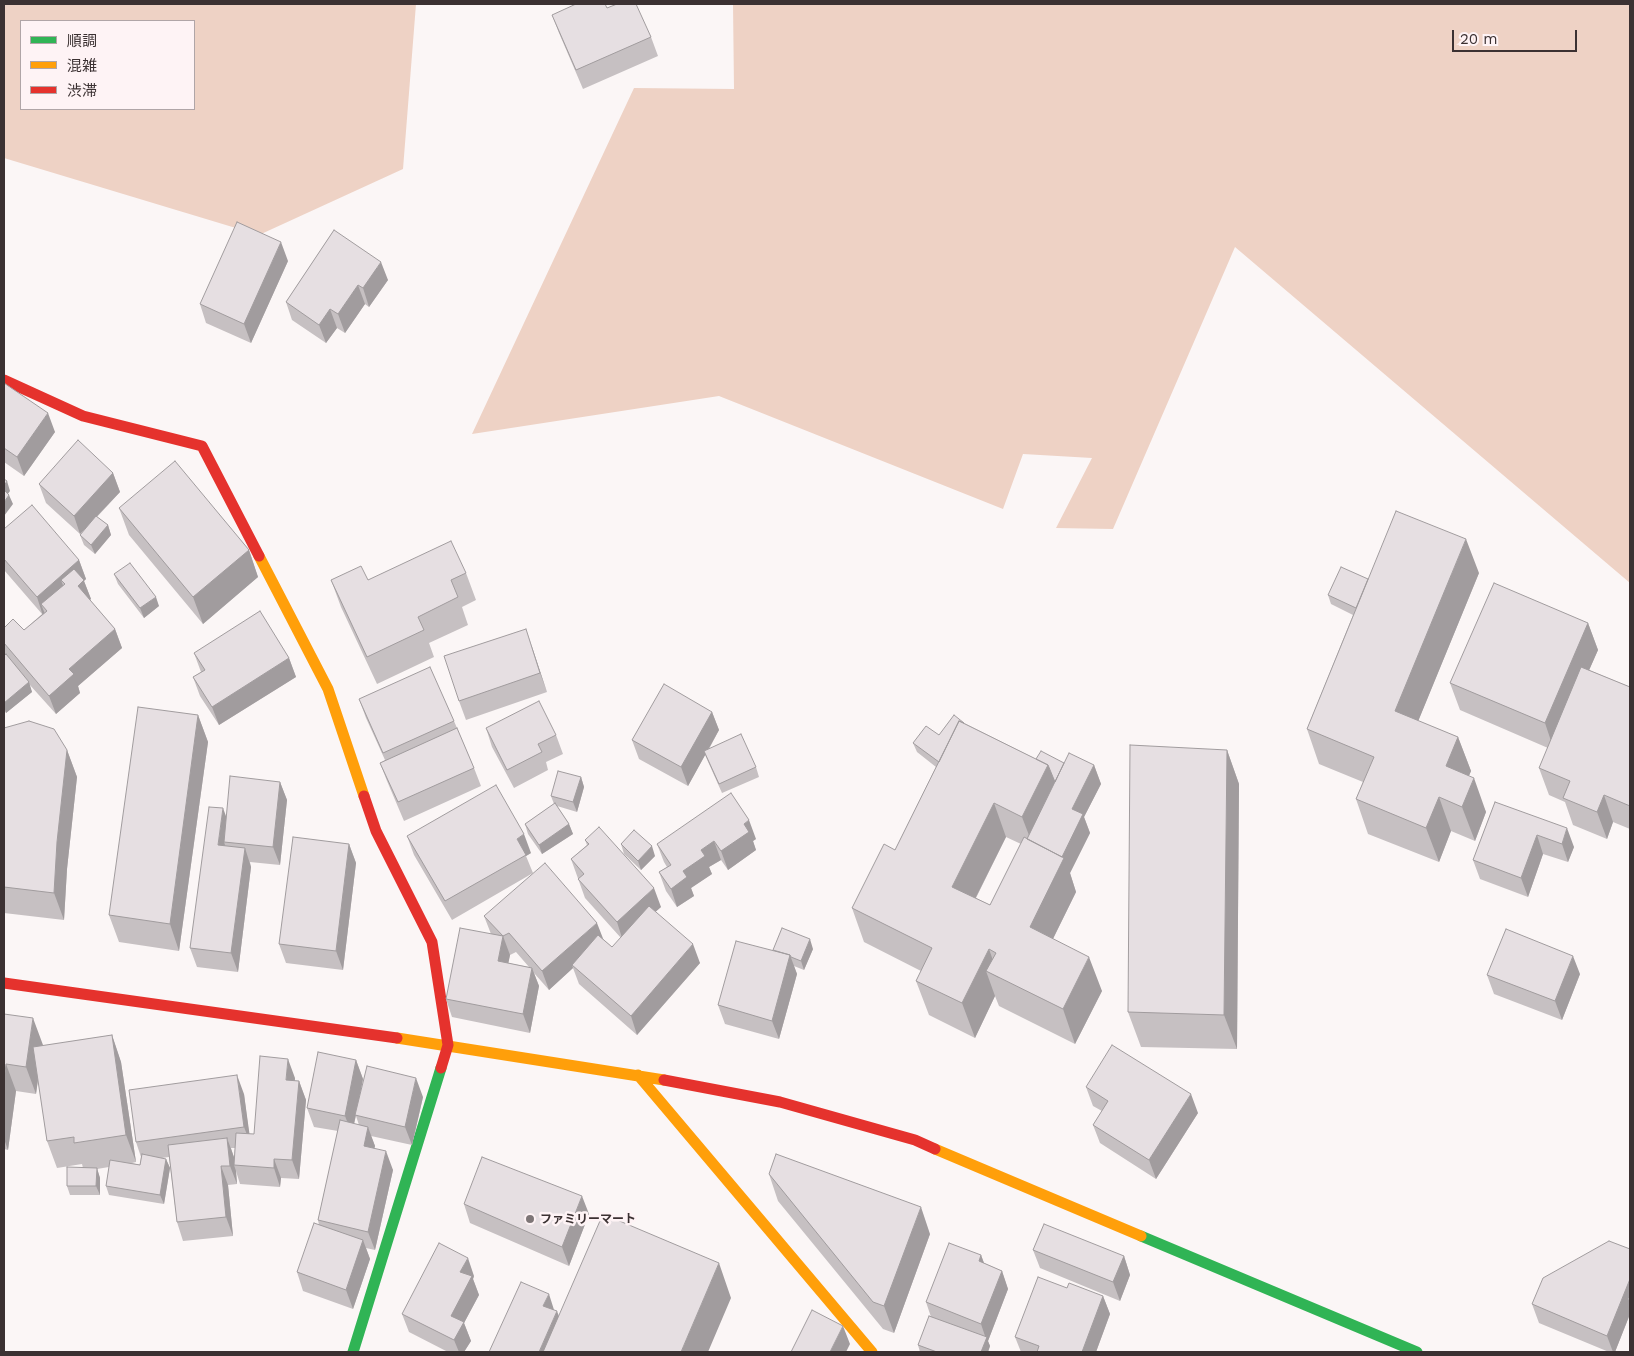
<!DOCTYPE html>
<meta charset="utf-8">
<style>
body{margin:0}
#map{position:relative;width:1634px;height:1356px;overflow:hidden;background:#fbf6f6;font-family:"Work Sans","Noto Sans JP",sans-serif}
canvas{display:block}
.frame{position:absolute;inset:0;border:5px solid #3b3132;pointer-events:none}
.legend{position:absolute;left:20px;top:20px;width:175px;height:90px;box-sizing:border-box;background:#fef3f5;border:1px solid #b0a5a7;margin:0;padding:6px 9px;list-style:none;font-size:15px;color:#3b3132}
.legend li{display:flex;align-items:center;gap:10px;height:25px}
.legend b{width:25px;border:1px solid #b0a5a7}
.scale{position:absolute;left:1452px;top:30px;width:125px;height:22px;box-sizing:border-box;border:2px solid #3b3132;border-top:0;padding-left:6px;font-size:15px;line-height:18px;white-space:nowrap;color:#3b3132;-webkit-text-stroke:4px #fef3f5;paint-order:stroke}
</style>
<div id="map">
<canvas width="1634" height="1356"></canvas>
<div class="frame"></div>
<ul class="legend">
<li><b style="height:6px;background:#30b455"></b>順調</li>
<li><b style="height:6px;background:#ff9f0a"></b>混雑</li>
<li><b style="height:6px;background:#e5322d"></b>渋滞</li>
</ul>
<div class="scale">20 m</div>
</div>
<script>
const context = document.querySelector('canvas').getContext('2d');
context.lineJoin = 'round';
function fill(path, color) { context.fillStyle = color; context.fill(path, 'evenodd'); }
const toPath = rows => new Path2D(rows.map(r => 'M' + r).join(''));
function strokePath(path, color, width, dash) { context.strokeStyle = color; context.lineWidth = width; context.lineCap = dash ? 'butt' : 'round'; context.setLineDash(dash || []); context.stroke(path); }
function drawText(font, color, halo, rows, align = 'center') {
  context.font = font + ' "Work Sans","Noto Sans JP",sans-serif'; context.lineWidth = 5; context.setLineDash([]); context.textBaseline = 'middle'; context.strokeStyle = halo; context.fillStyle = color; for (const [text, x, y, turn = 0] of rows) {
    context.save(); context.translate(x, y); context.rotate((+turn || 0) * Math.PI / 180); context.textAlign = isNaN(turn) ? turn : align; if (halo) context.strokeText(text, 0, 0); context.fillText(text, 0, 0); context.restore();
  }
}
fill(toPath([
 [4,4,416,4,403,169,259,235,4,158],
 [21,21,194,21,194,109,21,109],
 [733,4,1630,4,1630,583,1235,247,1113,529,1056,528,1092,458,1023,454,1003,509,719,396,472,434,634,88,734,89]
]), '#eed2c5');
strokePath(toPath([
 [1141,1236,1417,1352],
 [353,1352,441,1068]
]), '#30b455', 11);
strokePath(toPath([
 [259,556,328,689,364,796],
 [397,1038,664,1080],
 [638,1075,872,1352],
 [935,1149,1141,1236]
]), '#ff9f0a', 11);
strokePath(toPath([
 [4,380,83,416,202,446,259,556],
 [364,796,376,831,432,942,448,1045,441,1068],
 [4,983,397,1038],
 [664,1080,780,1102,915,1140,935,1149]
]), '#e5322d', 11);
fill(toPath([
 [607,8,651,37,658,56,583,89,559,33,552,15],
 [334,230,388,280,369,307,365,304,345,333,337,328,326,343,292,320,286,302],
 [288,261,251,343,206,323,200,304],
 [4,383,55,432,24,476,4,462],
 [113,473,120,492,97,517,108,525,111,535,95,554,84,545,80,535,85,529,80,534,46,503,39,484],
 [119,508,249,550,258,577,203,624,129,535],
 [4,529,79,560,86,579,84,581,91,599,90,600,115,629,122,648,78,686,80,693,56,714,29,684,32,692,6,713,4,710,4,656,5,655,4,654,4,628,24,630,42,614,4,570],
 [466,573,476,600,462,607,468,625,429,643,434,657,377,684,341,607,331,580,368,580],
 [1479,573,1418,721,1458,737,1471,771,1469,776,1486,812,1475,841,1451,831,1439,862,1368,834,1356,799,1363,782,1319,764,1307,729,1353,615,1331,604,1328,595,1368,579],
 [114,574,159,606,144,618,118,584],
 [1588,623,1598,650,1589,670,1630,687,1630,829,1613,822,1607,839,1573,825,1565,802,1549,795,1539,768,1548,748,1460,710,1450,683],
 [532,647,547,692,466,720,459,701],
 [194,653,289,658,296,677,219,725,200,696,193,677,201,672],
 [359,699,454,721,474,768,481,786,404,821,387,781,380,763,385,760,366,718],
 [712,712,719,730,709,749,756,767,759,777,722,793,705,755,688,786,639,759,632,740],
 [198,715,208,742,179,951,119,942,109,915],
 [964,723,1036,759,1064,763,1094,765,1101,784,1084,817,1090,833,1070,873,1076,892,1053,939,1102,991,1075,1044,999,1006,995,996,975,1038,929,1015,916,981,921,971,864,942,852,908,895,850,936,767,917,752,913,743,939,735],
 [1006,837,1021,844,990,905,976,898],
 [4,728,67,750,77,777,67,869,64,920,4,913],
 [486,728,556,735,563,754,546,762,548,770,514,788,492,747],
 [1227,750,1239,784,1237,1049,1141,1047,1128,1012],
 [581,777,584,787,577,812,557,806,569,824,573,834,542,854,528,834,525,824,554,804,551,796],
 [280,782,287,800,280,865,250,862,251,867,238,972,197,967,190,948,226,816],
 [1495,802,1574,847,1568,862,1543,854,1528,897,1480,879,1473,860],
 [407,836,531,853,526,856,533,873,452,920,414,855],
 [756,839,753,841,756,850,728,870,721,860,709,867,712,874,691,888,694,896,677,907,666,891,659,872,667,867,664,862,657,844],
 [585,840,661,907,655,912,700,963,637,1035,579,984,573,968,549,990,534,973,539,986,530,1033,452,1017,446,999,491,934,484,916,603,939,612,947,621,938,585,898,571,859,587,845],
 [516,952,529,967,508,963,510,955],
 [349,844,356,863,343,970,286,963,279,944],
 [621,844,655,856,641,870,624,854],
 [813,949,804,970,794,966,797,974,779,1039,725,1024,718,1005,773,951],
 [1580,974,1562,1020,1494,994,1487,975],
 [4,1014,43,1046,112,1035,121,1062,136,1162,132,1163,140,1165,141,1157,136,1142,244,1094,249,1134,254,1134,295,1078,295,1081,299,1081,306,1100,299,1179,281,1178,280,1187,240,1184,236,1171,237,1184,228,1185,233,1236,183,1241,177,1222,169,1157,162,1158,166,1159,170,1168,164,1204,109,1195,106,1186,109,1167,97,1169,100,1178,100,1195,70,1195,67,1186,83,1168,82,1164,57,1168,47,1141,38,1078,36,1094,16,1091,8,1150,4,1149],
 [231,1148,235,1148,234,1158],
 [356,1060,363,1079,360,1097,423,1097,412,1145,371,1136,375,1146,374,1148,393,1170,375,1250,366,1248,370,1259,353,1309,303,1291,297,1272,319,1225,318,1220,338,1131,314,1127,307,1108],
 [356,1116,359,1125,354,1124],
 [1086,1087,1198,1113,1156,1179,1100,1143,1093,1125,1102,1111,1093,1106],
 [769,1174,930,1234,894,1333,883,1329,778,1201],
 [464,1204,589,1214,569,1266,470,1223],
 [1630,1249,1630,1314,1615,1352,1609,1352,1539,1323,1532,1304],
 [1033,1250,1124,1256,1130,1275,1120,1301,1040,1268],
 [981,1255,984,1263,1002,1271,1008,1289,988,1341,990,1346,988,1352,920,1352,918,1345,931,1317,926,1302],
 [474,1276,473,1279,479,1295,464,1323,471,1341,464,1352,448,1352,409,1332,402,1314],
 [1067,1288,1103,1296,1110,1314,1096,1352,1021,1352,1015,1337]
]), '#c6c0c2');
fill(toPath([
 [281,242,288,261,251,343,244,324],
 [381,262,388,280,369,307,363,288],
 [358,285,365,304,345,333,338,314],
 [330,309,337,328,326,343,319,325],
 [48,413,55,432,24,476,17,457],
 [113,473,120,492,80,534,74,516],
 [7,481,10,491,5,498,4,494,4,486],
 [9,495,13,504,4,516,4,502],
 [108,525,111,535,95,554,91,545],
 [1466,539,1479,573,1408,746,1395,711],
 [249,550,258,577,203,624,193,597],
 [79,560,86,579,84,581,91,599,84,604,61,580,67,596,47,611,41,604,45,614,43,616,37,597],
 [156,597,159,606,144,618,140,608],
 [1588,623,1598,650,1554,750,1545,723],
 [115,629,122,648,78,686,80,693,56,714,49,696,69,669],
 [526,629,547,692,540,673],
 [289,658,296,677,219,725,212,707],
 [29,682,32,692,6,713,4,706,4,703],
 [712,712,719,730,688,786,681,767],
 [198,715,208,742,179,951,170,924],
 [1458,737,1471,771,1458,801,1446,766],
 [67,750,77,777,67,869,64,920,54,893,57,842],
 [1227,750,1239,784,1237,1049,1224,1015],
 [1048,765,1055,782,1035,851,1022,817],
 [1094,765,1101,784,1084,817,1090,833,1070,873,1076,892,1042,961,1030,927,1072,809],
 [581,777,584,787,577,812,573,802],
 [1474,778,1486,812,1475,841,1462,807],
 [280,782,287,800,280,865,273,847],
 [1604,795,1613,822,1607,839,1597,812],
 [1439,797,1451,831,1439,862,1426,828],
 [994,803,1006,837,964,921,952,887],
 [223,808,230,827,224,842,227,851,218,845],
 [749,820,756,839,753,841,756,850,728,870,721,851,744,824],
 [569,824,573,834,542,854,539,845],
 [1567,828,1574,847,1568,862,1562,844],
 [524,834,531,853,526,856,517,839],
 [1537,835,1543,854,1528,897,1521,878],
 [714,841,721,860,709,867,712,874,691,888,694,896,677,907,671,889,683,871,701,850],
 [349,844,356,863,343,970,336,951],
 [652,846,655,856,641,870,638,861],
 [245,848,251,867,238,972,231,953],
 [654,888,661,907,623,941,617,922],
 [597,923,604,941,572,965,573,968,549,990,542,971],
 [503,936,510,955,505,980,498,961],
 [810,939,813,949,804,970,801,961],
 [693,944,700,963,637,1035,631,1016],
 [989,949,999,978,986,971,995,996,975,1038,962,1003],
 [790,955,797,974,779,1039,772,1021],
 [1573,956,1580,974,1562,1020,1555,1001],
 [1089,957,1102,991,1075,1044,1063,1009],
 [532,968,539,986,530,1033,523,1014],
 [33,1018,43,1045,36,1094,26,1067],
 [112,1035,121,1062,136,1162,126,1135],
 [288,1059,295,1078,293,1098,286,1080],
 [356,1060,363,1079,352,1134,345,1116],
 [6,1064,16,1091,8,1150,4,1139,4,1082],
 [237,1075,244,1094,251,1145,244,1127],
 [416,1078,423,1097,412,1145,405,1127],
 [299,1081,306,1100,299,1179,292,1160],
 [1191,1094,1198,1113,1156,1179,1149,1160],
 [368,1127,375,1146,371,1164,364,1146],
 [227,1138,234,1157,234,1165,236,1171,237,1184,230,1166],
 [386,1151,393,1170,375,1250,368,1232],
 [166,1159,170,1168,164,1204,160,1195],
 [274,1159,281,1178,280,1187,274,1168],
 [221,1166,228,1185,233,1236,226,1217],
 [97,1168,100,1178,100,1195,96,1186],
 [582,1196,589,1214,569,1266,562,1247],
 [921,1207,930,1234,894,1333,884,1306],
 [363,1240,370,1259,353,1309,346,1290],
 [981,1255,988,1274,979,1261],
 [1124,1256,1130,1275,1120,1301,1113,1282],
 [468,1258,474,1276,473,1279,479,1295,464,1323,471,1341,464,1352,459,1352,454,1340,451,1316,460,1272],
 [719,1263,731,1298,708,1352,681,1352],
 [1002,1271,1008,1289,988,1341,990,1346,988,1352,981,1352,986,1339,981,1324],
 [1630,1279,1630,1299,1628,1298,1630,1303,1630,1314,1615,1352,1613,1352,1607,1336],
 [549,1294,555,1313,543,1306],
 [1103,1296,1110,1314,1096,1352,1082,1352],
 [557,1311,564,1330,554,1352,539,1352],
 [843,1326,850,1344,846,1352,830,1352]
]), '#a19c9e');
const building = toPath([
 [576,4,605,4,607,8,617,4,636,4,651,37,576,70,552,15,576,4],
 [237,222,281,242,244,324,200,304,237,222],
 [334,230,381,262,363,288,358,285,338,314,330,309,319,325,286,302,334,230],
 [4,383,48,413,17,457,4,448,4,383],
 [78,440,113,473,74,516,39,484,78,440],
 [175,461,249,550,193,597,119,508,175,461],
 [4,479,7,481,4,486,4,479],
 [4,490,9,495,4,502,4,490],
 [32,505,79,560,37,597,4,559,4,529,32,505],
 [1396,511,1466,539,1395,711,1458,737,1446,766,1474,778,1462,807,1439,797,1426,828,1356,799,1374,757,1307,729,1396,511],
 [96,516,108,525,91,545,80,535,96,516],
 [451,541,466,573,451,580,458,597,418,617,424,630,367,657,331,580,361,566,368,580,451,541],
 [130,563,156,597,140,608,114,574,130,563],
 [1341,567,1368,579,1356,608,1328,595,1341,567],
 [74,569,84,580,78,586,115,629,69,669,74,674,49,696,4,643,4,628,13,619,24,630,47,611,41,604,65,584,61,580,74,569],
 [1494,583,1588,623,1545,723,1450,683,1494,583],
 [260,611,289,658,212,707,193,677,205,670,194,653,260,611],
 [526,629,540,673,459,701,444,656,526,629],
 [6,654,29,682,4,703,4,656,6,654],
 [430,667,454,721,383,753,359,699,430,667],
 [1581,667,1630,687,1630,806,1604,795,1597,812,1563,798,1570,781,1539,768,1581,667],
 [664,684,712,712,681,767,632,740,664,684],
 [539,701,556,735,538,744,542,752,507,770,486,728,539,701],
 [138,707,198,715,170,924,109,915,138,707],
 [954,715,964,723,959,721,939,762,913,743,926,726,939,735,954,715],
 [29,721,54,729,67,750,57,842,54,893,4,887,4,728,29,721],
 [959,721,1048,765,1022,817,994,803,952,887,990,905,1024,837,1064,858,1030,927,1089,957,1063,1009,986,971,996,953,989,949,962,1003,916,981,932,948,852,908,884,844,895,850,959,721],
 [457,728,474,768,398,802,380,763,457,728],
 [741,734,756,767,719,784,704,751,741,734],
 [1130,745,1227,750,1224,1015,1128,1012,1130,745],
 [1041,751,1064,763,1055,782,1048,765,1036,759,1041,751],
 [1069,753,1094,765,1072,809,1083,814,1062,857,1027,839,1069,753],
 [558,771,581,777,573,802,551,796,558,771],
 [230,776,280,782,273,847,224,842,230,776],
 [496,785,524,834,517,839,526,855,445,901,407,836,496,785],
 [731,793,749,820,744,824,749,832,721,851,714,841,701,850,705,856,683,871,687,877,671,889,659,872,671,865,657,844,731,793],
 [1495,802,1567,828,1562,844,1537,835,1521,878,1473,860,1495,802],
 [555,803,569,824,539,845,525,824,555,803],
 [209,807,223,808,218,845,245,848,231,953,190,948,209,807],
 [599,827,654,888,617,922,578,879,584,874,571,859,589,844,585,840,599,827],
 [634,830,652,846,638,861,621,844,634,830],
 [293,837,349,844,336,951,279,944,293,837],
 [545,863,597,923,542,971,509,933,503,936,484,916,545,863],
 [649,906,693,944,631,1016,572,965,598,935,612,947,649,906],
 [460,928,503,936,498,961,532,968,523,1014,446,999,460,928],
 [782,928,810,939,801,961,791,957,790,955,773,950,782,928],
 [1506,929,1573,956,1555,1001,1487,975,1506,929],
 [736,941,790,955,772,1021,718,1005,736,941],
 [4,1014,33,1018,26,1067,6,1064,4,1082,4,1014],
 [112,1035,126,1135,74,1143,74,1137,47,1141,33,1047,112,1035],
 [1112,1045,1191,1094,1149,1160,1093,1125,1108,1101,1086,1087,1112,1045],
 [318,1052,356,1060,345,1116,307,1108,318,1052],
 [260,1056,288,1059,286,1080,299,1081,292,1160,274,1159,274,1168,234,1165,236,1133,254,1134,260,1056],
 [367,1066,416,1078,405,1127,355,1115,367,1066],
 [237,1075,244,1127,136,1142,129,1090,237,1075],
 [340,1120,368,1127,364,1146,386,1151,368,1232,318,1220,340,1120],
 [227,1138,230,1166,221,1166,226,1217,177,1222,168,1145,227,1138],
 [142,1154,166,1159,160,1195,106,1186,110,1160,140,1165,142,1154],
 [776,1154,921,1207,884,1306,873,1302,769,1174,776,1154],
 [482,1157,582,1196,562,1247,464,1204,482,1157],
 [67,1167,97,1168,96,1186,67,1186,67,1167],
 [603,1214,719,1263,681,1352,543,1352,603,1214],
 [314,1223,363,1240,346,1290,297,1272,314,1223],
 [1044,1224,1124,1256,1113,1282,1033,1250,1044,1224],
 [1609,1241,1630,1249,1630,1279,1607,1336,1532,1304,1543,1278,1609,1241],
 [439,1243,468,1258,460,1272,472,1276,451,1316,464,1322,454,1340,402,1314,439,1243],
 [949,1243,981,1255,979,1261,1002,1271,981,1324,926,1302,949,1243],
 [1038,1277,1067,1288,1069,1283,1103,1296,1082,1352,1037,1352,1039,1346,1015,1337,1038,1277],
 [521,1282,549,1294,543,1306,557,1311,539,1352,489,1352,521,1282],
 [812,1310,843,1326,830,1352,791,1352,812,1310],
 [929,1316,987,1337,981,1352,937,1352,918,1345,929,1316]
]);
fill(building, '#e6dfe2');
strokePath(building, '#a19c9e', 1);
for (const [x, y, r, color] of [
 [530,1219,5,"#7e7677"]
]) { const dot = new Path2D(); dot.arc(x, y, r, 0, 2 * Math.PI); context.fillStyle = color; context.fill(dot); strokePath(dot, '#fef3f5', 2); }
drawText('bold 12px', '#3b3132', '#fef3f5', [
 ["ファミリーマート",540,1219]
], 'left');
</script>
